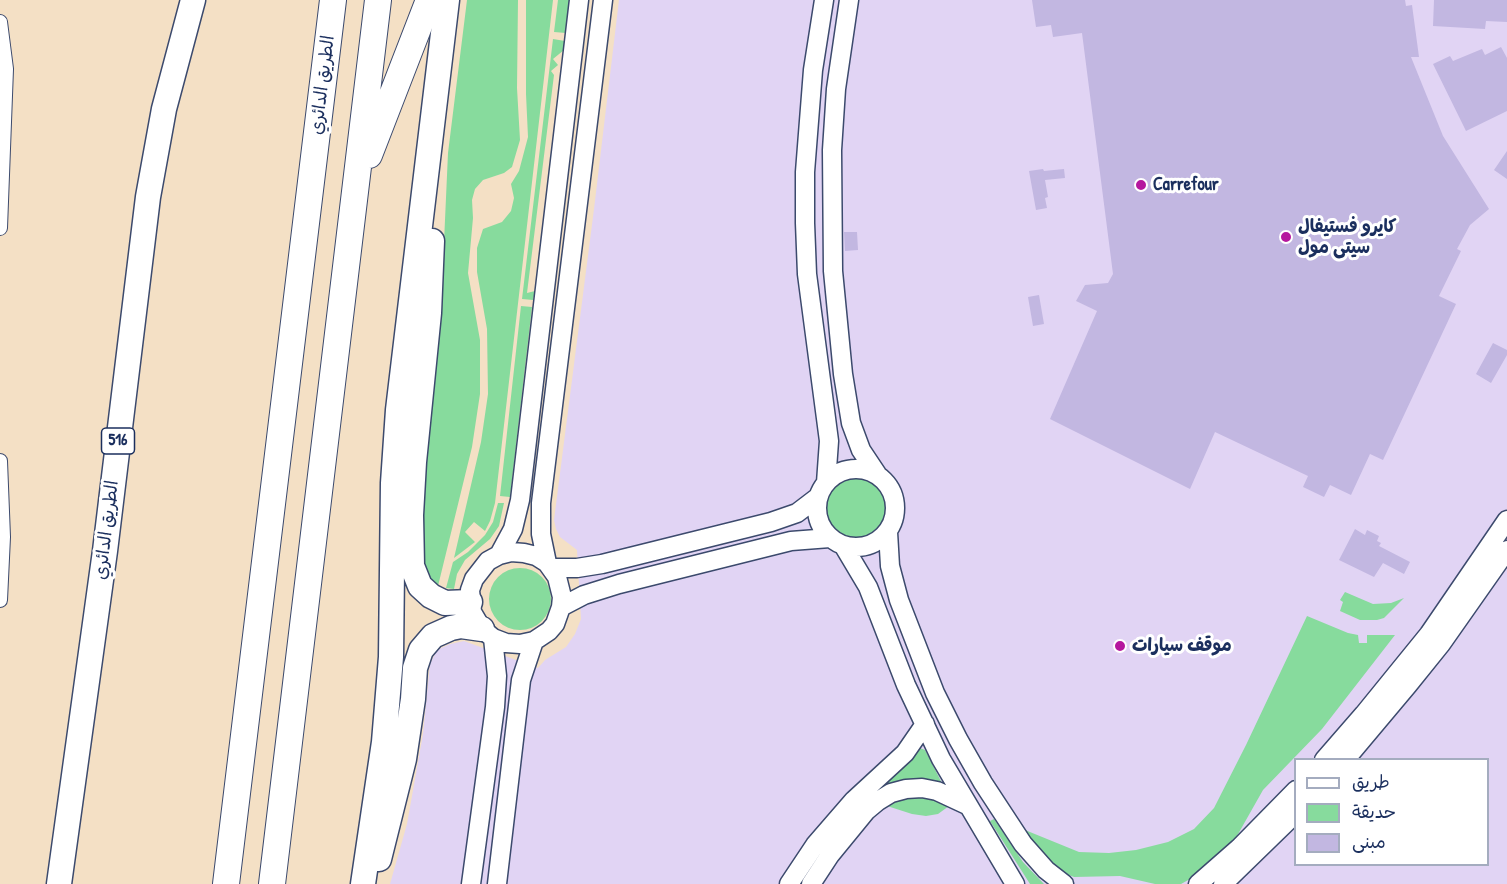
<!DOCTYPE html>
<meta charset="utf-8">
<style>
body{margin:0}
#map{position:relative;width:1507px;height:884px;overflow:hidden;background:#f4e0c5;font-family:"Patrick Hand","Playpen Sans Arabic",sans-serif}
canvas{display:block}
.legend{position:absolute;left:1294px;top:758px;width:195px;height:108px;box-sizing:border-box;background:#fff;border:2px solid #a4acbf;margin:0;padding:8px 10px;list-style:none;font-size:18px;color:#1b2f5e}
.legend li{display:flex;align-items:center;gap:12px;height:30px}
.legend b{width:30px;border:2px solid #a4acbf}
</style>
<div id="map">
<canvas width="1507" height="884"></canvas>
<ul class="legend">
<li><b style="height:8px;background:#fff"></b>طريق</li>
<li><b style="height:16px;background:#87db9d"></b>حديقة</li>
<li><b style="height:16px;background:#c2b7e1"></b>مبنى</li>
</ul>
</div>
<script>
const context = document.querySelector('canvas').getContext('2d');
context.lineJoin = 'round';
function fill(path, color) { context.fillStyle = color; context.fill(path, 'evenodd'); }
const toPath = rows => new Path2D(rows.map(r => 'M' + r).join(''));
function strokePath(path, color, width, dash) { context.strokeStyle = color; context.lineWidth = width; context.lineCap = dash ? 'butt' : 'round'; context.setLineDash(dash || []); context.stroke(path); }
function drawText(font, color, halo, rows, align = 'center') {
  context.font = font + ' "Patrick Hand","Playpen Sans Arabic",sans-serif'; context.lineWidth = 6; context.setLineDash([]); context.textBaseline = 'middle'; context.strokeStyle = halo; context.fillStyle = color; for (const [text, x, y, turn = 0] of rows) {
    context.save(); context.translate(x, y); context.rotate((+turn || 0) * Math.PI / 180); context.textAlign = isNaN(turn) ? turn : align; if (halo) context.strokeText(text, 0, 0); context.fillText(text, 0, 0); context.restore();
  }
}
fill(toPath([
 [619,0,1507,0,1507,884,390,884,407,824,423,734,430,664,437,650,450,644,464,641,538,668,545,660,566,647,575,634,581,619,577,550,560,537,556,529,554,520,594,209],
 [1296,760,1488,760,1488,864,1296,864]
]), '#e1d4f4');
fill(toPath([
 [467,0,518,0,517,88,520,140,512,167,504,173,483,180,475,189,472,200,473,218,468,273,480,340,480,394,472,447,438,586,432,583,427,575,424,560,424,488,441,309,448,153],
 [526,0,553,0,495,503,490,521,485,531,474,522,465,532,475,542,454,558,481,442,488,394,487,329,477,272,477,248,483,229,502,222,511,211,514,198,511,184,519,171,528,137,526,94],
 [558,0,570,0,566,33,554,32],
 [553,39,565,41,564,50,553,59,558,65,551,71,554,75,527,293,535,291,533,300,522,299],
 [521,306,532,307,510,497,500,496],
 '824 509a32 32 0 1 1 64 0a32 32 0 1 1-64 0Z',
 [498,503,504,503,499,526,490,539,465,560,457,574,454,589,446,588,453,562,468,552,485,535,493,522],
 '489 599a31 31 0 1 1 62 0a31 31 0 1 1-62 0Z',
 [1345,592,1373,604,1391,603,1404,598,1384,618,1377,620,1360,620,1340,611,1343,602,1340,600],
 [1307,616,1348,633,1358,635,1359,643,1367,643,1367,635,1395,635,1322,729,1263,790,1233,843,1201,873,1181,884,1155,884,1120,876,1074,877,1059,871,1034,846,1025,830,1079,852,1109,853,1136,850,1168,842,1194,829,1214,808,1246,745],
 [920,748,925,750,944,787,874,795,879,782],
 [919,793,949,806,938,814,926,816,912,814,884,805,896,796],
 [994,819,1023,862,1044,884,1030,884,990,821]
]), '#87db9d');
fill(toPath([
 [1032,0,1405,0,1406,6,1412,5,1419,57,1411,57,1443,136,1489,209,1470,225,1457,249,1461,251,1439,296,1456,304,1383,460,1370,454,1351,495,1330,485,1324,497,1303,487,1308,476,1215,432,1190,489,1050,419,1097,311,1076,301,1085,285,1108,283,1113,274,1082,33,1053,37,1051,25,1036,27],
 [1434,0,1507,0,1507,22,1486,21,1485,29,1433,26],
 [1501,47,1507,58,1507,111,1466,131,1433,64,1450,56,1453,61,1482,49,1485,55],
 [1507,151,1507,179,1494,170],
 [1043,169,1044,171,1064,169,1065,178,1045,180,1048,197,1045,198,1047,208,1036,210,1029,171],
 [844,232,857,232,858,250,845,251],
 [1039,295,1044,324,1033,326,1028,297],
 [1493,343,1507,350,1507,355,1491,383,1476,374],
 [1355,529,1365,535,1367,530,1379,536,1377,541,1381,543,1379,546,1410,562,1404,574,1383,563,1374,577,1339,560]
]), '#c2b7e1');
const minor = toPath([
 [0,22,6,69,0,228],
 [0,461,3,537,0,600]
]);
const tertiary = toPath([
 [824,0,813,70,805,172,805,223,807,274,829,441,826,483],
 [849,0,836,89,832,150,833,271,843,374,851,423,861,450,877,474],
 '817 508a39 39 0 1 1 78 0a39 39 0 1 1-78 0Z',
 [888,532,890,566,899,600,935,693,958,739,983,783,1023,844,1046,870,1064,884],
 [843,545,868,587,906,685,941,759,1015,884],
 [499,555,513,529,520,500,579,0],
 [547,563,541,534,541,503,603,0],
 [551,568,577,568,602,564,771,522,797,513,818,497],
 [561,607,584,595,619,584,791,541,830,538],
 [1324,760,1364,714,1429,634,1507,520],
 [1345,760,1408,685,1441,644,1507,550],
 [471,884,495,707,497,676,493,638],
 [497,884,521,680,534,641,549,631,555,624,561,607,562,597,557,577,547,563,536,556,524,553,511,552,499,555,488,561,474,579,470,590,472,612,482,629,493,638,506,643,520,644,534,641],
 [789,884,815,845,854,800,905,753,925,724],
 [811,884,830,855,866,811,878,801,891,793,906,789,922,788,937,791,967,805],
 [1198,884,1239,848,1296,790],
 [1223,884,1296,813]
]);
const trunk = toPath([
 [432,241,429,313,414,462,411,515,412,566,420,586,431,596,445,603,470,602],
 [379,859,404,759,413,699,415,668,421,650,433,636,451,628,461,626,482,629],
 [59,884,105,551,148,197,164,109,193,0],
 [363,884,384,742,391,657,393,483,398,410,447,0]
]);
const motorway = toPath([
 [369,155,429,0],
 [226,884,333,0],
 [272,884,378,0]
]);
strokePath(minor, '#3c4a6d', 16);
strokePath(tertiary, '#3c4a6d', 21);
strokePath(trunk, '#3c4a6d', 27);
strokePath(motorway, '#3c4a6d', 28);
strokePath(minor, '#fff', 14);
strokePath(tertiary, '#fff', 18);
strokePath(trunk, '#fff', 24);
strokePath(motorway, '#fff', 26);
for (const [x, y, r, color] of [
 [1141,185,6,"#b5179e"],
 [1286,237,6,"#b5179e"],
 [1120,646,6,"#b5179e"]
]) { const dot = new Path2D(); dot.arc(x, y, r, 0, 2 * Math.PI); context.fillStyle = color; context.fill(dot); strokePath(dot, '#fff', 2); }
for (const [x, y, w] of [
 [118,441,33]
]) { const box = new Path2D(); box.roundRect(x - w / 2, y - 13, w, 26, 4.5); context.fillStyle = '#fff'; context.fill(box); strokePath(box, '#1b2f5e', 1.5); }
drawText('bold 16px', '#1b2f5e', null, [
 ["516",118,441]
]);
drawText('18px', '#1b2f5e', '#fff', [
 ["الطريق الدائري",323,85,-83],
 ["الطريق الدائري",107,530,-83]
]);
drawText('bold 18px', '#1b2f5e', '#fff', [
 ["Carrefour",1153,185],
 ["كايرو فستيفال",1298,227],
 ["سيتى مول",1298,248],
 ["موقف سيارات",1132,646]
], 'left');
</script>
